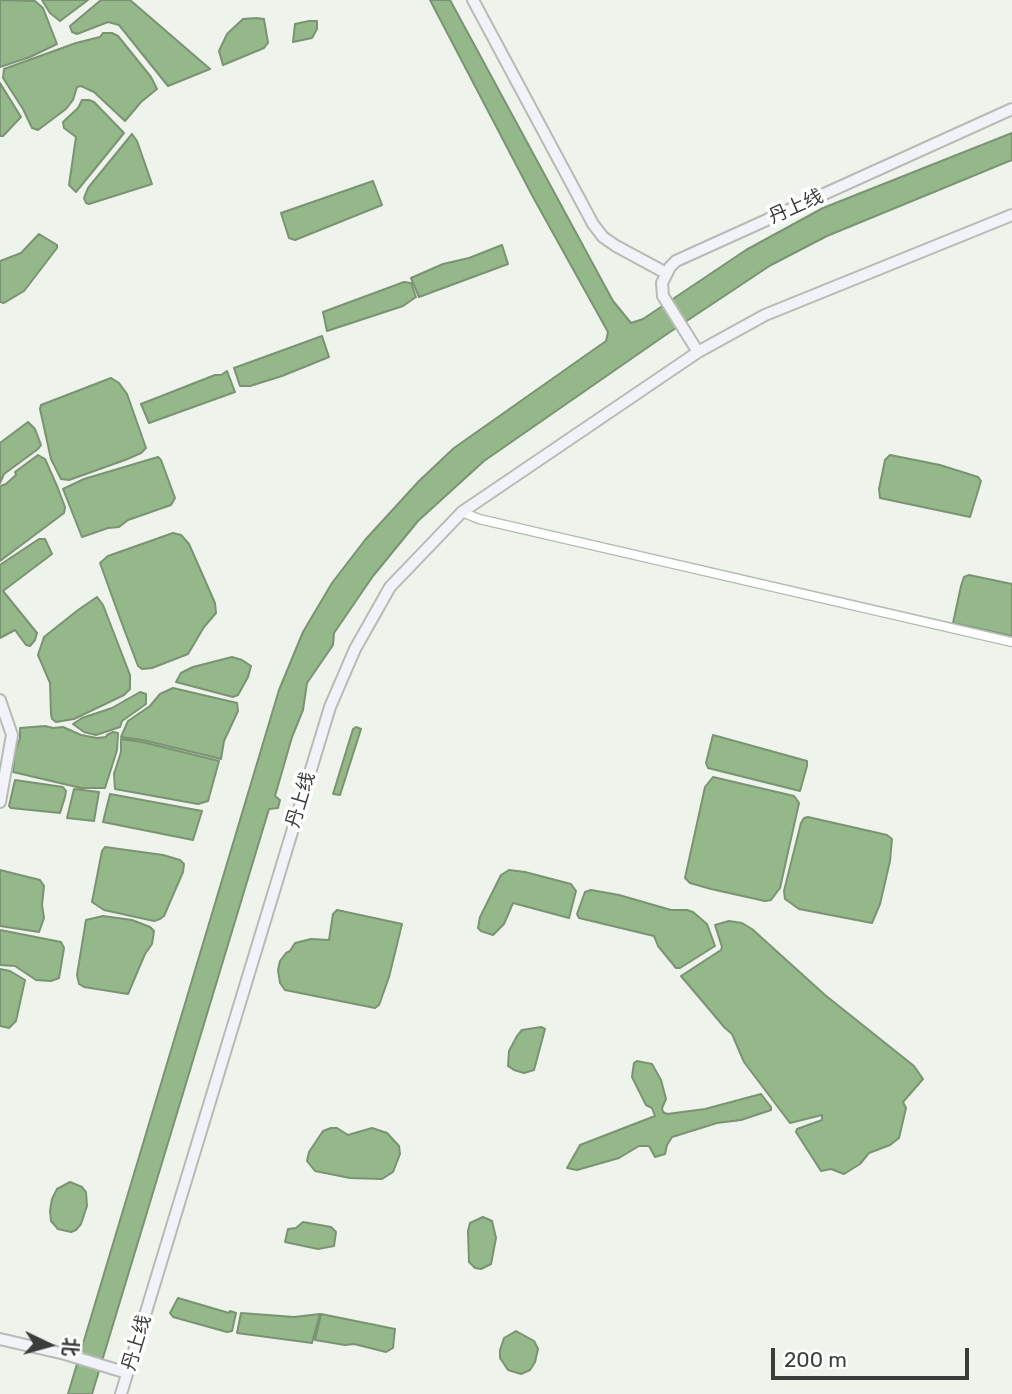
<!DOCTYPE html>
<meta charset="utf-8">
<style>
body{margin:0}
#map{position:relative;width:1012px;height:1394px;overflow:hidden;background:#eef3ec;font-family:Rubik,"Noto Sans SC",sans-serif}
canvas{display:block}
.north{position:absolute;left:14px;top:1310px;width:70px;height:70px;-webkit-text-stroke:5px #fff;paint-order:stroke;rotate:95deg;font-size:19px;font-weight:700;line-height:28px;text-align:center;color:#3b3d3a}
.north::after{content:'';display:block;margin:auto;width:24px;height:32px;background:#3b3d3a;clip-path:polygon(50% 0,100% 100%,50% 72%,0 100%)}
.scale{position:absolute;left:771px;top:1348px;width:198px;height:32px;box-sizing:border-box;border:4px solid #3b3d3a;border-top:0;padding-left:9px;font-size:21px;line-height:24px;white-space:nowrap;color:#3b3d3a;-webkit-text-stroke:5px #fff;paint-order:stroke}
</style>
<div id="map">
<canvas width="1012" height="1394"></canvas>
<div class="north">北</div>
<div class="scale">200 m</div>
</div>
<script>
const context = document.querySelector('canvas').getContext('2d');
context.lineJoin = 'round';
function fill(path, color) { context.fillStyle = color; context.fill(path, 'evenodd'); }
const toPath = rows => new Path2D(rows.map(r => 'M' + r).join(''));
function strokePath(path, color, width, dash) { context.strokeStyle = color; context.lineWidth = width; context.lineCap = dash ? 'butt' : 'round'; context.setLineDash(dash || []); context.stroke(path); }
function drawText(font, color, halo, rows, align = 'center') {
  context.font = font + ' Rubik,"Noto Sans SC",sans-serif'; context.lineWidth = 7; context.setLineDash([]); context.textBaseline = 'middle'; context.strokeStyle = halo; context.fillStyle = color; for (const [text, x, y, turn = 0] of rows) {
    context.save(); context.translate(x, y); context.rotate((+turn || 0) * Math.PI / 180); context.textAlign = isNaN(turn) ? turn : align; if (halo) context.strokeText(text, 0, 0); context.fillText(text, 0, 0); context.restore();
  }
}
const water = toPath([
 [0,0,35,1,43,8,57,44,30,57,0,67,0,0],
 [42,0,88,0,60,21,50,13,42,0],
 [101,0,130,0,210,69,168,86,119,25,108,22,77,34,72,32,70,26,101,0],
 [430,0,450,0,613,301,631,323,643,319,746,250,823,208,1012,133,1012,160,827,236,771,265,667,334,484,461,418,521,373,576,334,633,333,645,307,683,303,710,292,737,275,796,280,800,278,808,269,809,92,1394,68,1394,279,690,303,632,332,583,365,540,419,481,454,448,606,341,608,332,533,197,430,0],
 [256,18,264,19,268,43,264,48,223,65,219,51,227,34,243,19,256,18],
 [309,21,317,21,317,29,312,38,293,42,295,24,309,21],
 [103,33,112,33,118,36,151,77,157,89,141,102,125,121,94,92,81,86,77,87,73,100,66,109,38,130,32,128,23,109,3,78,4,69,76,43,100,37,103,33],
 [0,83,21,117,3,136,0,136,0,83],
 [82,100,89,100,94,102,124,133,76,192,69,185,76,137,64,128,63,122,78,108,82,100],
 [132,134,137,141,152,184,89,204,86,203,84,198,88,188,132,134],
 [373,181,382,205,295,240,289,238,281,213,373,181],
 [39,234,57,245,57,248,24,291,4,303,0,302,0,261,21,253,39,234],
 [502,245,508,264,419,297,411,278,443,264,469,258,502,245],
 [404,282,411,283,416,297,403,306,327,331,323,312,404,282],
 [322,336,329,357,282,376,250,386,240,386,234,368,322,336],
 [227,371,235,392,149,423,141,404,215,375,221,375,227,371],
 [111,378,119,383,127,394,146,448,141,453,125,460,69,480,61,479,51,459,40,409,41,405,111,378],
 [28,422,35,429,41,445,38,449,4,474,0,483,0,443,28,422],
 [38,455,45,459,57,486,65,507,64,513,0,561,0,486,6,484,16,475,15,472,38,455],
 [890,455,940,465,978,477,981,481,970,517,880,498,879,489,885,460,890,455],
 [158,457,161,460,175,498,171,505,128,520,119,527,108,528,82,537,63,489,84,479,158,457],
 [173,533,181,535,189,544,215,603,216,613,204,627,188,654,152,668,142,669,138,666,121,621,100,563,108,556,173,533],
 [39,539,45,539,52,554,3,591,37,633,35,640,30,646,26,645,15,630,0,638,0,565,39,539],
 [969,575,1012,584,1012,636,953,623,961,586,964,577,969,575],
 [97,597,103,605,130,675,130,689,124,695,74,719,56,722,52,719,51,714,50,683,38,655,44,637,78,610,97,597],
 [232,657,242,660,251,666,248,677,238,695,233,697,176,682,181,673,193,667,232,657],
 [173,688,237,703,238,711,224,741,221,759,143,740,121,737,128,721,150,706,160,694,173,688],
 [140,692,146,694,146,704,122,721,120,727,96,735,84,732,73,724,82,718,112,708,140,692],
 [45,726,53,728,63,727,81,735,97,738,106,737,107,735,113,732,118,733,117,750,105,788,81,788,13,772,15,752,20,738,20,728,45,726],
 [356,727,361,729,340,795,333,794,353,729,356,727],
 [713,735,807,761,807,766,800,791,708,768,706,763,713,735],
 [121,739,142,742,219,761,208,801,198,804,115,789,114,774,121,752,121,739],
 [713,777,794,796,799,803,780,888,771,900,765,901,711,889,690,883,685,878,705,787,713,777],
 [15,780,63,787,66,791,65,797,60,813,11,808,9,806,15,780],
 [74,789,99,792,94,821,67,818,74,789],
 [110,794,202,811,193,840,103,822,110,794],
 [808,817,887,835,892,839,890,861,880,904,872,923,799,909,785,899,784,891,801,823,804,818,808,817],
 [105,847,163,855,180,860,184,864,183,872,164,916,160,919,154,921,104,910,92,902,102,851,105,847],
 [0,870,40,880,44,886,42,905,44,918,39,932,0,926,0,870],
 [509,870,525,872,571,884,576,891,569,918,513,903,504,924,493,935,481,931,478,928,480,917,501,875,509,870],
 [591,890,619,895,671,910,687,910,693,912,707,924,715,946,680,968,676,968,658,946,654,936,579,918,577,914,585,892,591,890],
 [337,910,402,924,389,977,379,1005,375,1008,285,990,280,983,278,970,280,961,286,953,290,951,295,943,311,939,329,940,333,914,337,910],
 [103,916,132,920,150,927,154,931,152,944,145,954,128,994,84,987,79,984,77,975,86,920,103,916],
 [729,921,742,923,752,929,825,995,914,1066,923,1079,903,1102,906,1108,899,1138,890,1145,869,1153,860,1164,844,1174,831,1169,821,1171,796,1132,797,1129,822,1120,822,1115,790,1123,744,1062,732,1034,725,1028,681,976,721,950,722,947,715,925,729,921],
 [0,930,61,942,64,948,59,978,51,981,36,980,15,966,0,965,0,930],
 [0,969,10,971,25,980,16,1021,9,1028,0,1026,0,969],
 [541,1027,545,1029,534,1070,524,1073,514,1070,508,1066,509,1051,517,1036,522,1030,541,1027],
 [637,1061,652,1064,661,1080,666,1099,662,1108,663,1112,667,1114,705,1109,761,1094,771,1107,771,1110,741,1120,717,1123,672,1137,667,1145,665,1154,655,1157,649,1146,639,1146,619,1158,577,1170,567,1168,580,1145,655,1116,652,1108,646,1105,632,1077,634,1063,637,1061],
 [331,1128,337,1128,348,1135,372,1128,387,1133,399,1146,400,1154,393,1172,382,1179,350,1178,315,1171,307,1161,309,1152,323,1131,331,1128],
 [70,1182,82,1187,86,1192,87,1206,81,1224,76,1230,71,1232,58,1229,51,1221,50,1211,52,1199,57,1189,70,1182],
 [483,1217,492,1221,496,1238,491,1264,481,1269,475,1268,469,1262,468,1231,470,1223,483,1217],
 [303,1222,331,1227,336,1232,334,1246,318,1249,285,1242,288,1229,296,1228,303,1222],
 [178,1298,229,1313,230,1311,236,1313,232,1331,227,1332,173,1317,170,1313,178,1298],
 [241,1313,294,1317,320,1314,312,1343,237,1333,241,1313],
 [321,1314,395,1329,393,1348,386,1352,354,1344,345,1345,315,1340,321,1314],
 [516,1331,534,1341,538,1349,535,1362,530,1370,521,1374,508,1370,500,1358,500,1350,504,1338,516,1331]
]);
fill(water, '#95b88a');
strokePath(water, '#7a9372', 2);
const street = toPath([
 [462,512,479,519,1012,642]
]);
const secondary = toPath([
 [473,0,593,224,603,237,616,246,666,273],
 [698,352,663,296,662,283,670,267,676,261,1012,109],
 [0,700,12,735,0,802],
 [0,1339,65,1354,127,1373],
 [121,1394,330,707,355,649,390,587,462,512,698,352,765,315,1012,215]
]);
strokePath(street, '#b6bcb5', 11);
strokePath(secondary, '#b6bcb5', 14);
strokePath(street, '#fff', 8);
strokePath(secondary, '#f2f2f9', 10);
drawText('19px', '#3b3d3a', '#fff', [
 ["丹上线",796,207,-24],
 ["丹上线",301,800,-73],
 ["丹上线",137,1343,-73]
]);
</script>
